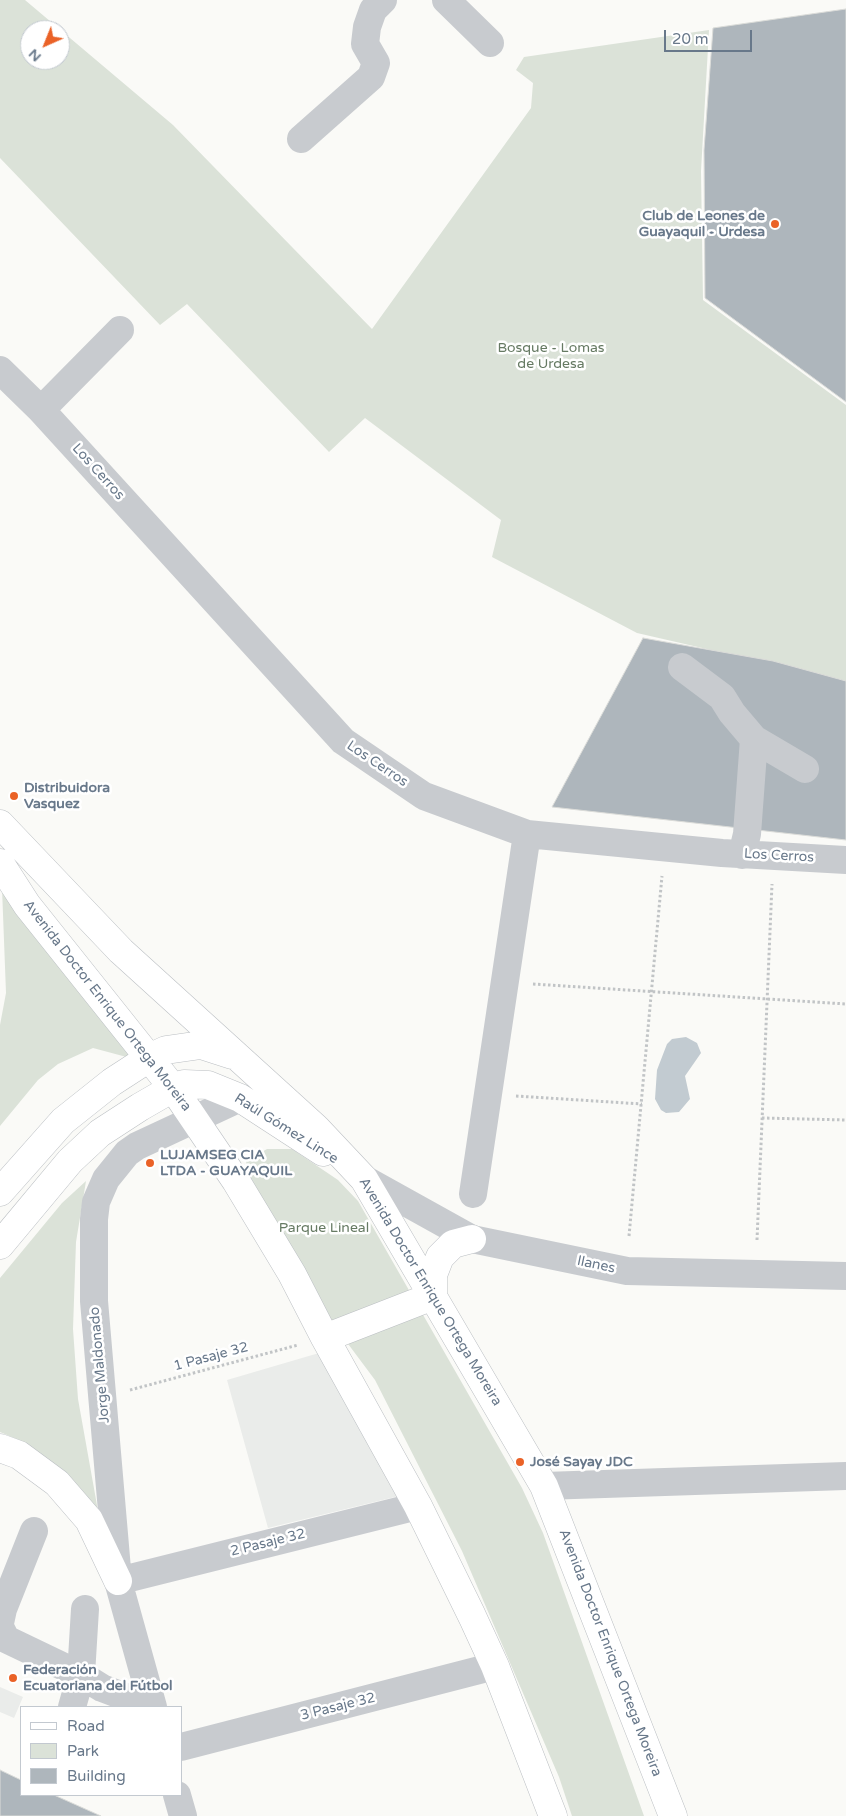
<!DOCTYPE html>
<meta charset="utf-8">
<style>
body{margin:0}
#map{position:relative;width:846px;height:1816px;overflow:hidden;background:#fafaf7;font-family:"Varela Round",sans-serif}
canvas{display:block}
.legend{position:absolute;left:20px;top:1706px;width:162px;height:90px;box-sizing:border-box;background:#fff;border:1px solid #c3c9d0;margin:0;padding:6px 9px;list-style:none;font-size:15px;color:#68788a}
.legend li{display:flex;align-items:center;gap:10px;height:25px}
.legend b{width:25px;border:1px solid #c3c9d0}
.north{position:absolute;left:20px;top:20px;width:50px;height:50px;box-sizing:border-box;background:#fff;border:1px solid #c3c9d0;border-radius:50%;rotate:224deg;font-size:14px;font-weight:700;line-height:20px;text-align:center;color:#68788a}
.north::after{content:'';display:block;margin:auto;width:18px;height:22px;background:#ea6227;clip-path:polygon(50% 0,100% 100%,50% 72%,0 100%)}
.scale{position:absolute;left:664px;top:30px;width:88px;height:22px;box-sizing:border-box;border:2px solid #68788a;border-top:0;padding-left:6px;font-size:15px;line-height:18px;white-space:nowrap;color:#68788a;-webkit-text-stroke:4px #fff;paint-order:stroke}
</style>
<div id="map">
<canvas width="846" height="1816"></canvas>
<ul class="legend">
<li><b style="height:6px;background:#fff"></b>Road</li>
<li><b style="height:14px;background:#dbe2d8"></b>Park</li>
<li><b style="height:14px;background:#aeb6bc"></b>Building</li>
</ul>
<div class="north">N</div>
<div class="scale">20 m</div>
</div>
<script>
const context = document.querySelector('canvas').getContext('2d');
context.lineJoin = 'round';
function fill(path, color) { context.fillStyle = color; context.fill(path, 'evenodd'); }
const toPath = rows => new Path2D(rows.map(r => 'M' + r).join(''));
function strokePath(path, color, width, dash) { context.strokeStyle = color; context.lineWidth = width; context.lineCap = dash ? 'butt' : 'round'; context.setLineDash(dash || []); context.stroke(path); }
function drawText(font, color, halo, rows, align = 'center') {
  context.font = font + ' "Varela Round",sans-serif'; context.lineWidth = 5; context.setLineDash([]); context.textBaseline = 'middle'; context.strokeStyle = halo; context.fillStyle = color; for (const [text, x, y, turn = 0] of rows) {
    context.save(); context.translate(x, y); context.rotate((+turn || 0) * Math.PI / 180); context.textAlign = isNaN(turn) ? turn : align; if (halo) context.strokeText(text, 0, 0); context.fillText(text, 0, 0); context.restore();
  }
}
fill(toPath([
 [319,1353,399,1496,268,1528,227,1380],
 [0,1687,23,1697,14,1718,0,1712]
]), '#eaecea');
fill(toPath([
 [0,0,25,0,173,125,372,329,531,108,533,83,516,70,524,57,709,30,701,171,703,300,846,405,846,681,637,633,492,557,501,520,365,418,329,452,187,304,160,325,0,158],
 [30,30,60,30,60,60,30,60],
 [2,888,134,1059,93,1048,58,1064,38,1080,0,1126,0,1025,6,993],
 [267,1149,292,1149,338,1180,358,1201,522,1488,543,1533,644,1816,572,1816,559,1777,462,1551,375,1380,319,1305,251,1190,246,1161],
 [86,1181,76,1242,73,1329,78,1399,100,1522,51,1462,21,1441,0,1432,0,1278,62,1203]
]), '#dbe2d8');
fill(toPath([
 [686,1037,697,1043,701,1053,685,1076,690,1099,679,1112,666,1113,661,1110,655,1099,657,1070,667,1044,672,1039]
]), '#c2cbd1');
const building = toPath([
 [846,9,846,402,705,298,704,150,713,28,846,9],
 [643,638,773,661,846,681,846,840,552,807,643,638],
 [0,1770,21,1780,21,1795,54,1795,101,1816,0,1816,0,1770]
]);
fill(building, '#aeb6bc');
strokePath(building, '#dbdcd9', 1);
const major = toPath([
 [0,824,121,951,316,1128,364,1179,544,1486,673,1816],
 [0,863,27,905,173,1088,236,1181,292,1274,325,1338,418,1506,472,1616,495,1666,553,1816],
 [0,1192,63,1121,112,1082,149,1058,166,1050,201,1045,232,1055],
 [0,1245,70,1161,100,1133,140,1107,173,1088,184,1084,208,1085,240,1098,323,1152],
 [433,1296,433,1275,440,1257,453,1244,472,1239],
 [325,1338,433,1296],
 [0,1448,19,1455,57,1483,89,1520,118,1581]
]);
strokePath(major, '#bbbfc3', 29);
strokePath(toPath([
 [533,984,846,1004],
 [516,1096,642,1104],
 [762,1118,846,1120],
 [629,1236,662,876],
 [757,1240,772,884],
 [130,1390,298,1345]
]), '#c1c4c6', 3, [2.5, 2.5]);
strokePath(toPath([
 [446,0,490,43],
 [301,139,371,77,376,63,365,44,367,27,373,10,383,0],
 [0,370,41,410,343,741,424,796,527,834,722,853,846,860],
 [41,410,120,330],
 [682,667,722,697,732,713,754,739,805,769],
 [742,855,747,834,754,739],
 [364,1179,472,1239,627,1271,846,1276],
 [473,1194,527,834],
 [544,1486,846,1476],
 [118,1581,418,1506],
 [0,1623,3,1609,34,1531],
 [0,1627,6,1639,81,1675,102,1688,152,1707],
 [72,1707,81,1675,85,1609],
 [153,1707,118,1581,94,1301,94,1219,96,1202,106,1179,127,1153,137,1146,240,1098],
 [181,1747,495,1666],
 [177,1795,183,1816]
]), '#c8cbcf', 28);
strokePath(major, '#fff', 28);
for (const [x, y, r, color] of [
 [775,224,5,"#ea6227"],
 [14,796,5,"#ea6227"],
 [150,1163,5,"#ea6227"],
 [520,1462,5,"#ea6227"],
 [13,1678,5,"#ea6227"]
]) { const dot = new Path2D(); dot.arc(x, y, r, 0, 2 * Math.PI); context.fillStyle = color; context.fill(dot); strokePath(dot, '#fff', 2); }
drawText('bold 14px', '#68788a', '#fff', [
 ["Club de Leones de",765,216,"right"],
 ["Guayaquil - Urdesa",765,232,"right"],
 ["Distribuidora",24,788],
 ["Vasquez",24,804],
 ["LUJAMSEG CIA",160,1155],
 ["LTDA - GUAYAQUIL",160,1171],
 ["José Sayay JDC",530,1462],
 ["Federación",23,1670],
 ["Ecuatoriana del Fútbol",23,1686]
], 'left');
drawText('14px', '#667a63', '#fff', [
 ["Bosque - Lomas",551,348],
 ["de Urdesa",551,364],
 ["Parque Lineal",324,1228]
]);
drawText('14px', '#68788a', '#fff', [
 ["Los Cerros",98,472,48],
 ["Los Cerros",377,764,34],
 ["Los Cerros",779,856,3],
 ["Avenida Doctor Enrique Ortega Moreira",107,1006,52],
 ["Raúl Gómez Lince",286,1129,32],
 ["Ilanes",596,1265,12],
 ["Avenida Doctor Enrique Ortega Moreira",430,1292,59],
 ["1 Pasaje 32",211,1357,-15],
 ["Jorge Maldonado",100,1365,-95],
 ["2 Pasaje 32",268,1543,-14],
 ["Avenida Doctor Enrique Ortega Moreira",610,1653,69],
 ["3 Pasaje 32",338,1707,-14]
]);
</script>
